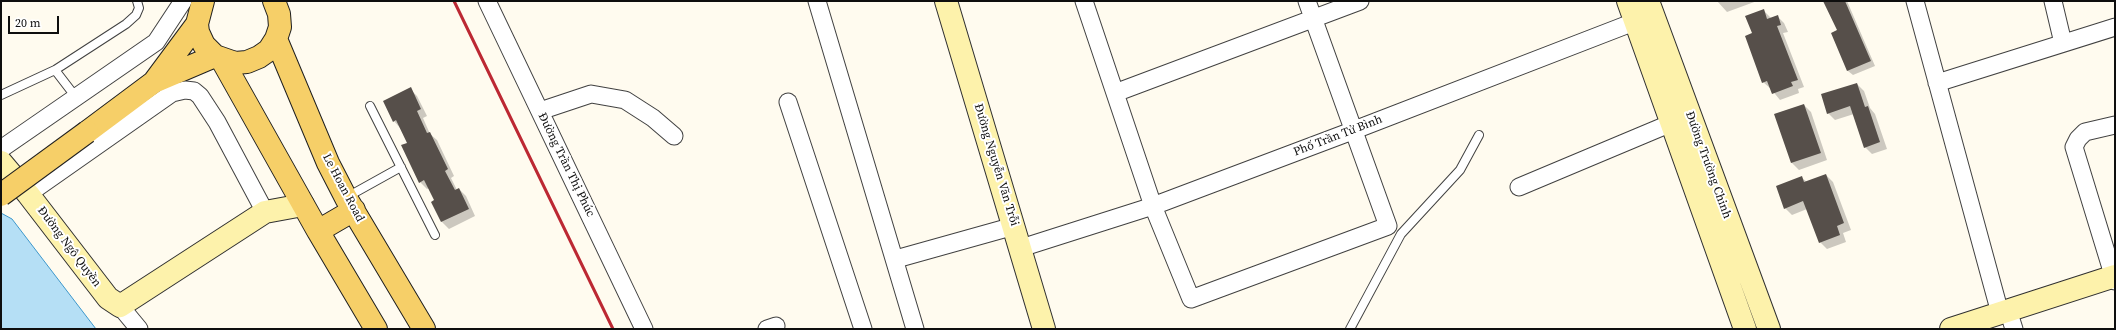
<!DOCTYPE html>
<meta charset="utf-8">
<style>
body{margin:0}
#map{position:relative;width:2116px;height:330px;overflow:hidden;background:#fffbef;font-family:"Source Serif 4",serif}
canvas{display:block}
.frame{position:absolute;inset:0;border:2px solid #0e0e0e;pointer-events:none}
.scale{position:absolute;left:8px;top:16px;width:51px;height:18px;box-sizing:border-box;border:2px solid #0e0e0e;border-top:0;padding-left:5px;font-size:12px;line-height:14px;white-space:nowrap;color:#0e0e0e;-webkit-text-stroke:3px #fff;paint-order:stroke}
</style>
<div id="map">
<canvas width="2116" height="330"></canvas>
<div class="frame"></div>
<div class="scale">20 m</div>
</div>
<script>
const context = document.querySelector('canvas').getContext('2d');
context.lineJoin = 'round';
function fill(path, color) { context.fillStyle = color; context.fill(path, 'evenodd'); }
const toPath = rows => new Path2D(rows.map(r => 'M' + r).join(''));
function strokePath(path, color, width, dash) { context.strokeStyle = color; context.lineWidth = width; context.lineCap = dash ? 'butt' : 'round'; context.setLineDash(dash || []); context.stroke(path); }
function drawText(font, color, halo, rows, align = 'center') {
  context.font = font + ' "Source Serif 4",serif'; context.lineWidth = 4; context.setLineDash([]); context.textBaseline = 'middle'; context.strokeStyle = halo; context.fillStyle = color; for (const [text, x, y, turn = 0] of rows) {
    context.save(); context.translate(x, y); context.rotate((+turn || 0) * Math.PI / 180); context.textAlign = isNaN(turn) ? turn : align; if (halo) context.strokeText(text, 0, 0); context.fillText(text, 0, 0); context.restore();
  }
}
const water = toPath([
 [1,213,12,219,96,329,1,329,1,213]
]);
fill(water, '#b5dff5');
strokePath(water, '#3d97cb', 1);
fill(toPath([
 [1717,1,1757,1,1727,12],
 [1824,1,1847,1,1875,66,1853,75,1848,71,1838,31],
 [1763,10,1771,18,1777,16,1784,23,1788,32,1783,33,1804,87,1798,89,1799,93,1780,100,1771,89,1763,82],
 [1857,84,1864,91,1870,108,1875,114,1887,149,1872,154,1865,147,1854,114,1835,120,1828,113],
 [410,89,417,96,427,116,423,118,430,134,437,140,454,176,451,178,457,190,459,189,466,196,475,216,449,229,442,222,432,202,435,201,429,188,427,189,420,182,408,143,400,128,394,121],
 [1804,105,1811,112,1827,160,1799,170,1792,163],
 [1826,175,1833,182,1851,230,1843,233,1846,242,1827,249,1820,242,1807,209,1792,215,1785,208,1802,178,1807,182]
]), '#0003');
fill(toPath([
 [1823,1,1845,1,1871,61,1847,71,1831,33,1837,30],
 [1764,9,1767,19,1778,15,1781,25,1777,26,1798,80,1791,82,1793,86,1772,94,1767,81,1762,83,1745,36,1752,33,1745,16],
 [1857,83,1865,107,1868,106,1880,142,1864,148,1850,106,1827,114,1821,94],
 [411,87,421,109,417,111,427,133,430,132,448,169,445,171,455,190,459,188,469,209,441,222,431,202,434,200,424,180,419,183,401,145,407,143,396,120,393,122,383,101],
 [1804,104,1821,153,1791,163,1774,114],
 [1826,174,1844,223,1837,226,1840,235,1819,243,1803,201,1784,209,1776,186,1802,176,1804,182]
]), '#564f4a');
const lane = toPath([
 [55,70,75,96],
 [1,95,55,70,126,24,136,15,139,8,137,1],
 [370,106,435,235],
 [347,197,401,167],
 [1350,329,1401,234,1460,170,1479,135]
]);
const street = toPath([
 [487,1,644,329],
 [817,1,915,329],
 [1084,1,1153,206,1191,299,1388,226,1307,1],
 [1915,1,2000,313],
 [2053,1,2063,43],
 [1937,83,2115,27],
 [1115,93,1360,1],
 [788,102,863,329],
 [540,111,591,94,625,100,653,118,674,136],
 [2115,125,2085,132,2078,139,2074,147,2115,281],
 [1,149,156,42,183,1],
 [1519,187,1681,119],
 [28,194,172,93,185,90,194,91,200,96,217,122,265,212],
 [1021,248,1153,206,1352,131,1647,17],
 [896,259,1014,226],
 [120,306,139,329],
 [2008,310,2014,329],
 [767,329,776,326]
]);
const secondary = toPath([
 [946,1,1044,329],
 [1628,1,1745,329],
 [1648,1,1769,329],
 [1,162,28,194,108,298,120,306,265,212,303,205],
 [1951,329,2115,276]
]);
const primary = toPath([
 [203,1,197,24,198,32,204,45,215,56,235,63,247,62,259,57,269,50,276,39,280,27,279,14,274,1],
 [276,39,328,163,346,198,424,329],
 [222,60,318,231,376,329],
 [154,82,197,24],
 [87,132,154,82,215,56],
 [318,231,354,210]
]);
strokePath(lane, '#414141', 10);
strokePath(street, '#414141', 19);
strokePath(secondary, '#303030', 24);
strokePath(primary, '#1f1f1f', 24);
strokePath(lane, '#fff', 8);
strokePath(street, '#fff', 17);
strokePath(secondary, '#fdf2ab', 22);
strokePath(primary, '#f6cf68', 22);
strokePath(toPath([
 [454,1,613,329]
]), '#bc2833', 3);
const primaryBridge = toPath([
 [1,195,87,132]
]);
strokePath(primaryBridge, '#1f1f1f', 24, []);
strokePath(primaryBridge, '#f6cf68', 22);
drawText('12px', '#0e0e0e', '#fff', [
 ["Phố Trần Tử Bình",1338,136,-21],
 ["Đường Trần Thị Phúc",566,165,64],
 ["Đường Nguyễn Văn Trỗi",996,165,73],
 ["Đường Trường Chinh",1708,165,70],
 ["Le Hoan Road",343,188,62],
 ["Đường Ngô Quyền",69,247,53]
]);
</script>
